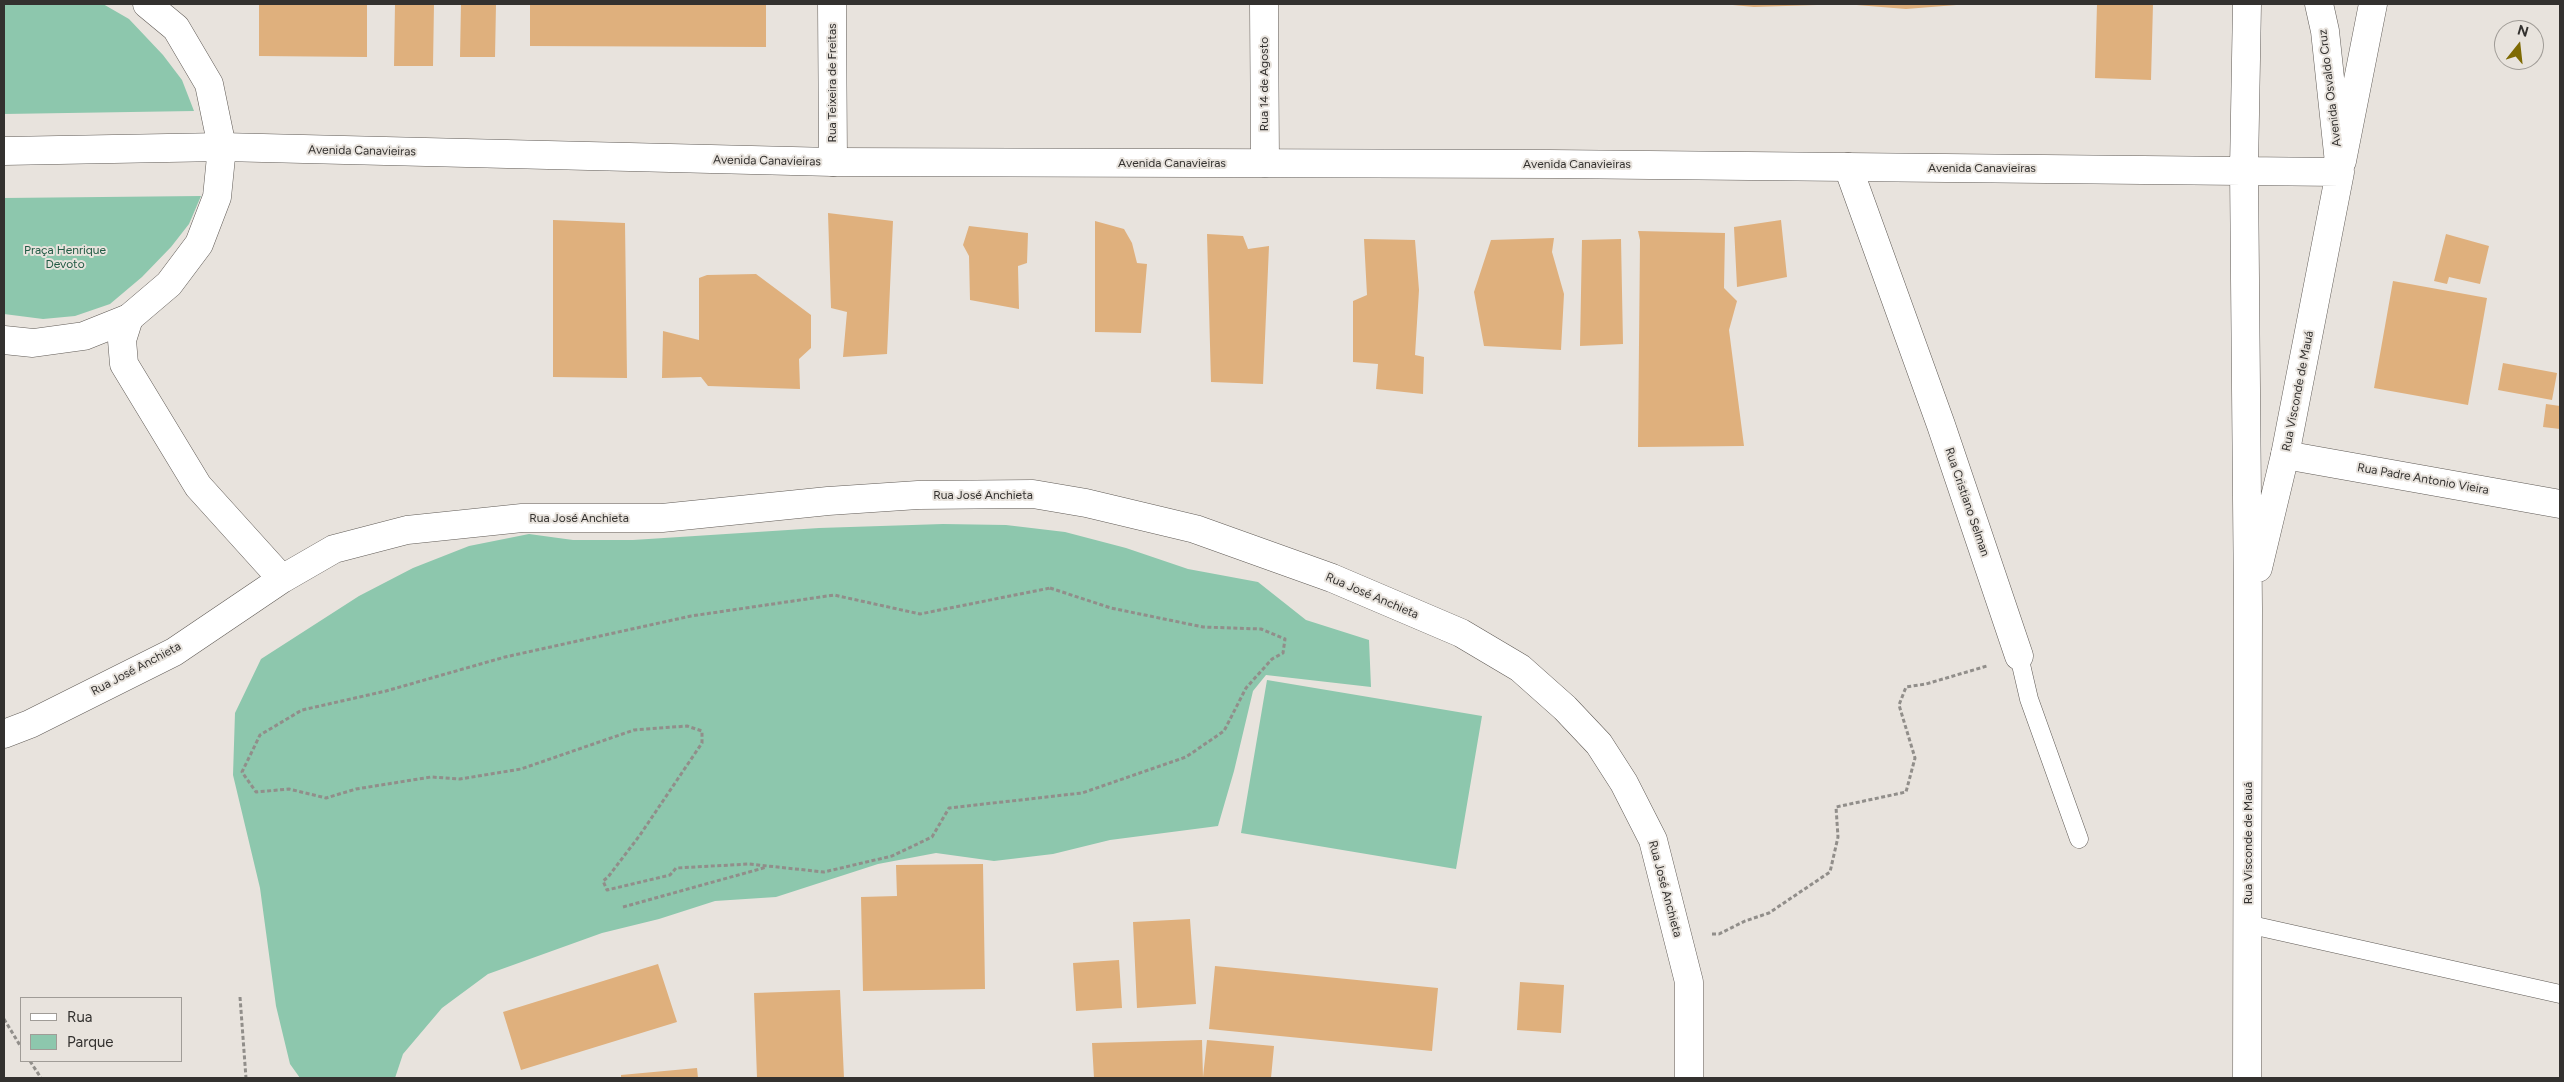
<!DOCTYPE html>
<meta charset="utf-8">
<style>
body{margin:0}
#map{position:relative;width:2564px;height:1082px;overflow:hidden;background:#e8e3dd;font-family:Figtree,sans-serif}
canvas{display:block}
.frame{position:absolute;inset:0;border:5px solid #33312f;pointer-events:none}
.legend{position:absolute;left:20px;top:997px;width:162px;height:65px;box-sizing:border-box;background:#e8e3dd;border:1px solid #a09c97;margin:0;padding:6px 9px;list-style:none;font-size:15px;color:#33312f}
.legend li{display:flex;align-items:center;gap:10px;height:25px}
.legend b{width:25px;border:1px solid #a09c97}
.north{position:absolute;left:2494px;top:20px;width:50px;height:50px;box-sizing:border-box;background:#e8e3dd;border:1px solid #a09c97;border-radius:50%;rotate:16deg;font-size:14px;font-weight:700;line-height:20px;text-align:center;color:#33312f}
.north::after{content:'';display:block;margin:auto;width:18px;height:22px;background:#7e6a03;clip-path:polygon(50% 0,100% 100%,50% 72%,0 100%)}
</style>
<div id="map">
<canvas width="2564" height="1082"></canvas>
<div class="frame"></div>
<ul class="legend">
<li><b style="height:6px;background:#fff"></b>Rua</li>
<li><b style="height:14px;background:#8dc7ad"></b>Parque</li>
</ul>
<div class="north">N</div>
</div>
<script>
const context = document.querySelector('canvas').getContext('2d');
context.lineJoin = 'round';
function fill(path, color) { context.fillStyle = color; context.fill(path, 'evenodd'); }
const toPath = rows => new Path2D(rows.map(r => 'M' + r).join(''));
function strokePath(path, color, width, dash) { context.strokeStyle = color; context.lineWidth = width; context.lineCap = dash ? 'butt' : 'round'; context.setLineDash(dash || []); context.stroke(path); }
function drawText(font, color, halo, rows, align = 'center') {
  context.font = font + ' Figtree,sans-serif'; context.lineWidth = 4; context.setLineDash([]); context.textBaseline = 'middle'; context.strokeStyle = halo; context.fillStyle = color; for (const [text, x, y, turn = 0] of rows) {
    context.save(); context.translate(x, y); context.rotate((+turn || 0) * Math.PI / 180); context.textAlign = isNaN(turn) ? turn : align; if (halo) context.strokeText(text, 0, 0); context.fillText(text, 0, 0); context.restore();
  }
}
fill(toPath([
 [4,4,103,4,129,19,163,55,182,80,194,111,4,114],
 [201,196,189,224,171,247,142,277,110,304,75,316,43,319,4,314,4,198],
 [943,524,1006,525,1065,532,1126,548,1188,569,1258,582,1306,620,1369,640,1371,687,1266,675,1253,691,1234,771,1218,826,1110,840,1053,854,994,861,936,853,878,864,776,897,715,901,659,919,602,933,488,974,442,1008,403,1054,395,1078,300,1078,290,1064,276,1006,260,888,233,775,235,713,261,659,359,596,413,568,469,546,529,534,573,540,633,540,819,528],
 [1267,680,1482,716,1456,869,1241,833]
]), '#8dc7ad');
fill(toPath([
 [259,4,367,4,367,57,259,56],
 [395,4,434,4,433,66,394,66],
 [461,4,496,4,495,57,460,57],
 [530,4,766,4,766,47,530,46],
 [1722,4,1817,4,1817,5,1754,7],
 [1844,4,1969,4,1906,9],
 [2097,4,2153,4,2151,80,2095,78],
 [828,213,893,221,887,354,843,357,847,312,831,308],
 [553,220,625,223,627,378,553,377],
 [1781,220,1787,277,1737,287,1734,227],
 [1095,221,1124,229,1132,243,1137,263,1147,264,1141,333,1095,332],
 [969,226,1028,233,1027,263,1018,266,1019,309,970,300,969,256,963,245],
 [1638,231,1725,233,1724,288,1737,301,1729,330,1744,446,1638,447,1640,240],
 [1207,234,1243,236,1248,249,1269,246,1263,384,1211,382],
 [2446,234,2489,246,2480,284,2449,277,2447,284,2434,281],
 [1554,238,1552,252,1564,294,1561,350,1484,346,1474,292,1491,240],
 [1364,239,1415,240,1419,290,1415,355,1424,357,1423,394,1376,389,1378,364,1353,362,1353,301,1367,295],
 [1621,239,1623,344,1580,346,1582,240],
 [756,274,811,315,811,348,799,359,800,389,708,386,701,377,662,378,663,331,699,340,699,278,707,275],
 [2393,281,2487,298,2468,405,2374,388],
 [2503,363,2557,373,2552,400,2498,390],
 [2546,404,2560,406,2560,429,2543,427],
 [983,864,985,989,863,991,861,897,897,896,896,865],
 [1190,919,1196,1004,1137,1008,1133,922],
 [1119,960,1122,1008,1076,1011,1073,963],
 [658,964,677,1022,521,1070,503,1012],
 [1215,966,1438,988,1432,1051,1209,1029],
 [1520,982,1564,985,1561,1033,1517,1030],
 [840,990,844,1078,757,1078,754,993],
 [1202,1040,1203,1078,1094,1078,1092,1043],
 [1207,1040,1274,1046,1271,1078,1203,1077],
 [697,1068,698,1078,621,1078,621,1075]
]), '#dfb07d');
const service = toPath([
 [2019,656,2029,699,2079,839],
 [2247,924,2560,994]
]);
const minor = toPath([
 [832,4,833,162],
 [1264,4,1265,163],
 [1848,167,1941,425,2019,656],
 [129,318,122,340,124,364,198,486,282,579],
 [2285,455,2560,504],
 [4,734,30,724,174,652,282,579,334,549,407,530,522,518,662,518,828,501,918,495,1033,494,1086,503,1195,529,1332,578,1461,633,1520,668,1565,708,1599,744,1624,783,1653,840,1689,982,1689,1078]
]);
const tertiary = toPath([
 [2342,161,2373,4],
 [4,340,33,343,84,336,129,318,169,284,199,244,217,197,222,147,209,84,176,28,147,4]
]);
const secondary = toPath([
 [4,151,222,147,833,162,1551,164,2340,172],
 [2258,568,2285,455,2340,172,2325,31,2319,4],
 [2247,1078,2248,608,2244,169,2247,4]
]);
strokePath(service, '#605b56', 19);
strokePath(minor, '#605b56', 29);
strokePath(tertiary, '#605b56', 29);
strokePath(secondary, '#605b56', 29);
strokePath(toPath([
 [1050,588,1111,608,1203,627,1261,629,1285,639,1283,653,1272,659,1246,688,1224,731,1186,757,1082,793,949,808,932,837,892,856,824,872,749,864,676,868,670,875,607,890,603,881,608,877,640,835,702,743,702,731,687,726,634,730,521,769,460,779,431,777,356,789,326,798,289,789,256,792,242,772,260,735,302,710,386,691,505,657,691,616,834,595,920,614,1050,588],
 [623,907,767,867],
 [1712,934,1719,934,1745,921,1769,913,1830,872,1838,837,1836,807,1906,792,1915,758,1899,705,1906,687,1926,684,1987,666],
 [240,997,246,1078],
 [4,1019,21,1047],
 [30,1061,41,1078]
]), '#918e8a', 3, [4, 2.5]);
strokePath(service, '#fff', 18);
strokePath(minor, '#fff', 28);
strokePath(tertiary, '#fff', 28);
strokePath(secondary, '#fff', 28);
drawText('12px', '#33312f', '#e8e3dd', [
 ["Rua Teixeira de Freitas",832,83,-90],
 ["Rua 14 de Agosto",1264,84,-90],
 ["Avenida Osvaldo Cruz",2330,88,-97],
 ["Avenida Canavieiras",362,151,1],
 ["Avenida Canavieiras",767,161,1],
 ["Avenida Canavieiras",1172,163],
 ["Avenida Canavieiras",1577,164],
 ["Avenida Canavieiras",1982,168],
 ["Rua Visconde de Mauá",2298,391,-79],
 ["Rua Padre Antonio Vieira",2423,479,10],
 ["Rua José Anchieta",983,495],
 ["Rua Cristiano Selman",1967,502,71],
 ["Rua José Anchieta",579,518],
 ["Rua José Anchieta",1372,596,23],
 ["Rua José Anchieta",136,669,-28],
 ["Rua Visconde de Mauá",2248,843,-90],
 ["Rua José Anchieta",1665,889,75]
]);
drawText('12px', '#225a44', '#e8e3dd', [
 ["Praça Henrique",65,250],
 ["Devoto",65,264]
]);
</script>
